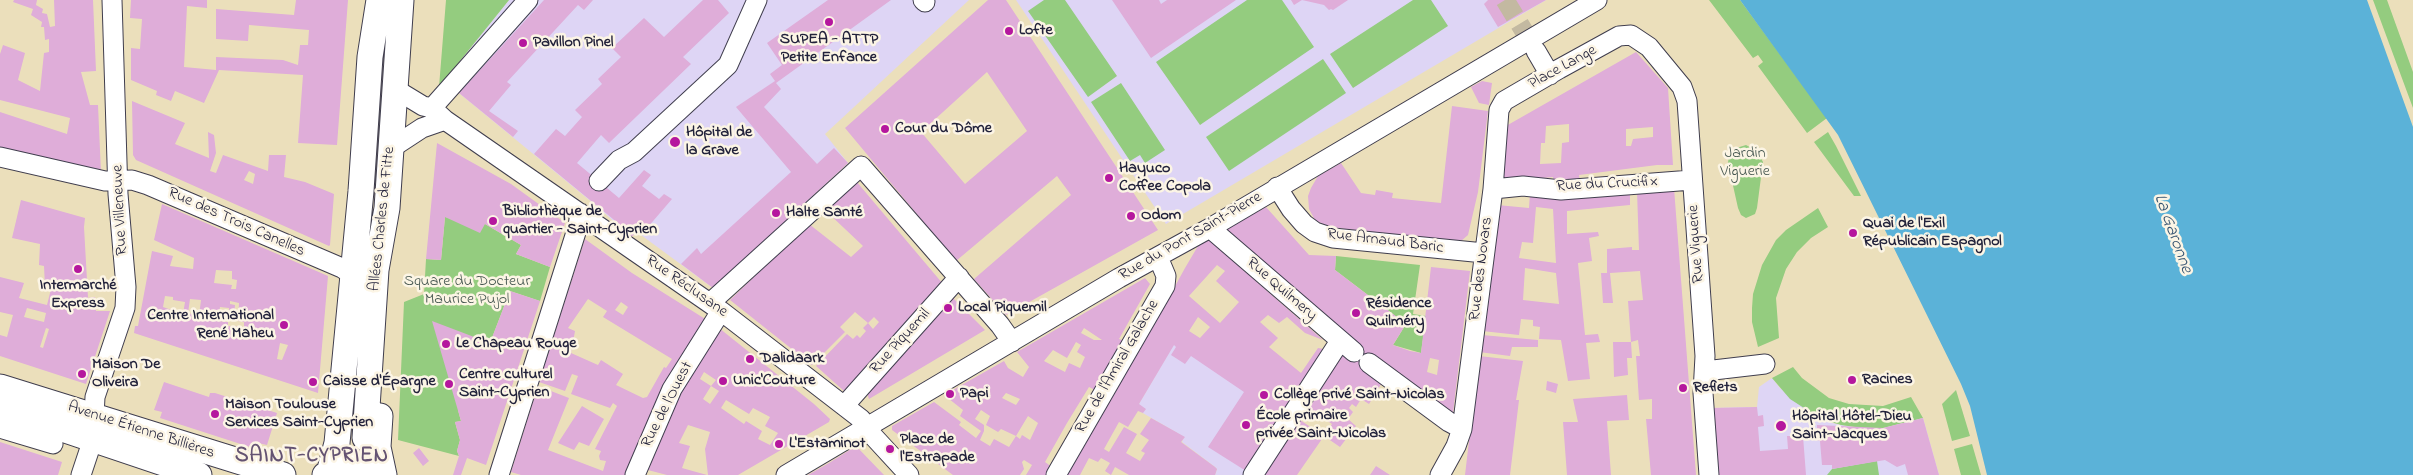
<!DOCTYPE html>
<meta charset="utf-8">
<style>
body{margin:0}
canvas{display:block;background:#ebdfbb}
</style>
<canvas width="2413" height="475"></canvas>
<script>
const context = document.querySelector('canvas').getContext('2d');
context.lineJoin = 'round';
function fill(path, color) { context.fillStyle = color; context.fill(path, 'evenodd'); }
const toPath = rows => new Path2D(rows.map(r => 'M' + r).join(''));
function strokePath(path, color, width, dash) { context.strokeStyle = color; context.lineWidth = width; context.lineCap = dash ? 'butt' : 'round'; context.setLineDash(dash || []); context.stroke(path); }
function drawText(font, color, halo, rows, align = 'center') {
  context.font = font + ' "Indie Flower",sans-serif'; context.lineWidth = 5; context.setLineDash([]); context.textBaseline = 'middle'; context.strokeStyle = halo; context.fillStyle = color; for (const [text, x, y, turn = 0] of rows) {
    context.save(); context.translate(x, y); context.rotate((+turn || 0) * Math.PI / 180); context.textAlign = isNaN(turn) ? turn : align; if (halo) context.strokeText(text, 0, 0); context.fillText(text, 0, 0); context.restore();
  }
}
fill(toPath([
 [509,0,969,0,825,134,848,163,713,288,637,232,631,237,599,208,459,93,439,87],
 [1016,0,1546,0,1166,224],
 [1178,337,1298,391,1244,475,1215,475,1217,469,1215,467,1182,442,1184,437,1136,409],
 [1772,378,1780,388,1821,419,1832,423,1858,428,1883,428,1923,418,1939,475,1717,475,1712,408,1757,407,1759,387]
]), '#ded5f5');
fill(toPath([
 [446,0,509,0,439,87],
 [1044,0,1065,0,1117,76,1088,97,1028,11],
 [1247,0,1282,0,1314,47,1200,125,1156,62],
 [1413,0,1431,0,1448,26,1353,88,1330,54],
 [1709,0,1740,0,1827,118,1807,133,1758,66,1763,62,1758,55,1753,58],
 [2373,0,2387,0,2413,72,2413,108],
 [1323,59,1346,93,1229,171,1206,137],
 [1121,83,1165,150,1145,163,1140,155,1130,161,1091,102],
 [1828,132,1836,146,1861,196,1854,196,1814,142],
 [1746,145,1757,151,1763,162,1757,208,1755,214,1746,218,1741,215,1738,208,1728,163,1729,155,1733,149],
 [1818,208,1828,227,1811,238,1797,252,1786,269,1776,298,1779,338,1758,347,1752,322,1752,308,1753,294,1762,265,1776,240,1786,230],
 [445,217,485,224,521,245,516,254,550,267,540,301,510,291,490,343,458,410,461,421,455,422,460,440,457,451,459,456,398,440,404,302,424,294,426,259,441,260],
 [1336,256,1420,265,1413,314,1426,316,1421,353,1393,345,1406,324,1335,270],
 [1793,367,1802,378,1829,398,1849,404,1883,406,1911,397,1923,418,1883,428,1869,429,1841,425,1821,419,1790,399,1772,378],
 [1956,390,1970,436,1952,441,1942,404],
 [1972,444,1981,475,1961,475,1954,449],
 [1877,461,1879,475,1827,475,1832,469]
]), '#94cc7f');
fill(toPath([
 [1740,0,2367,0,2413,127,2413,475,1987,475,1970,406,1961,384,1838,135]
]), '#5bb2d8');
fill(toPath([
 [14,0,37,0,36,5,43,9,42,13,47,14,50,27,55,26,54,0,93,0,96,71,81,72,90,105,98,105,101,173,0,152,0,112,67,134,70,118,0,100,0,54,3,45,25,53,18,80,40,91,44,53,49,52,49,39,45,40,44,27,41,27,42,22,31,15,33,9,13,2],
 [131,0,207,0,207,8,187,6,184,67,216,70,216,57,283,60,298,65,300,45,308,45,309,30,249,25,248,41,216,39,216,9,294,15,296,0,348,0,337,145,298,143,303,75,219,70,204,103,175,91,171,101,156,95,157,91,131,80,131,48,140,49,142,19,130,18],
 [544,0,593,0,584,10,578,5,507,82,511,85,489,111,518,131,513,137,459,93],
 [703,0,718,0,729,13,683,57,691,64,609,143,601,135,577,163,619,198,644,170,651,175,642,186,659,199,664,194,672,199,641,235,637,232,631,237,613,219,534,154,556,129,565,136,582,117,575,110,602,84,598,79,621,57,612,48,644,18,664,37],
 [828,0,891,0,776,83,781,89,764,107,817,164,834,148,848,163,713,288,681,264,697,248,701,254,791,172,736,107,775,81,770,74,782,65,767,43],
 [988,0,1006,0,1158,230,1006,315,974,279,1071,195,1057,176,956,261,845,128],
 [987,72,1027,131,965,184,921,132],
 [1112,0,1159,0,1161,4,1167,0,1236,0,1151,58],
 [1291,0,1348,0,1333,10,1331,9,1329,10,1324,5,1302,0,1294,5],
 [1488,0,1546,0,1498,27,1484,4],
 [1636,52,1668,88,1673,165,1657,165,1579,175,1580,182,1554,183,1553,177,1502,182,1506,126],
 [1569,124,1569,142,1562,143,1561,163,1540,164,1541,143,1545,143,1546,126],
 [1653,127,1653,137,1633,139,1631,146,1626,146,1626,129],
 [1482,81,1492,83,1489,105,1479,103,1471,87],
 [132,101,185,123,175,144,209,158,208,132,214,135,216,153,210,171,216,173,223,155,268,171,269,155,286,155,284,177,305,182,334,194,330,245,329,246,136,160,133,155],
 [249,171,255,174,253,184,244,180],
 [1452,106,1488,111,1478,192,1468,235,1461,241,1452,242,1329,227,1315,220,1309,209,1308,196,1311,188,1318,176,1341,163,1361,193,1375,195,1376,190,1393,193,1392,198,1441,203],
 [437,143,511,184,565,223,550,267,516,254,521,245,485,224,480,233,445,217,441,260,426,259],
 [856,181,943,284,847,390,844,391,816,366,847,334,853,339,857,335,860,338,866,331,863,328,868,323,873,329,879,322,874,317,868,323,855,312,840,327,845,332,812,365,730,300,809,224,851,257,863,246,826,211],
 [1674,188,1696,475,1651,475,1646,419,1652,419,1652,399,1639,400,1636,356,1640,356,1638,340,1631,342,1632,358,1627,358,1628,375,1614,377,1613,342,1631,342,1628,301,1643,300,1640,271,1610,273,1613,303,1603,303,1601,273,1607,273,1607,249,1632,247,1632,250,1639,250,1637,191],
 [1630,192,1630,205,1567,211,1567,234,1598,232,1599,236,1589,238,1592,261,1578,263,1585,335,1598,334,1600,342,1586,343,1590,379,1568,381,1561,340,1539,339,1540,327,1533,326,1533,320,1521,319,1519,335,1482,331,1497,205,1529,208,1530,193],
 [1536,207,1553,209,1556,263,1519,258,1522,242,1533,243],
 [1525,268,1556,273,1559,304,1523,300],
 [21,200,85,218,84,227,88,298,95,297,96,311,110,311,86,384,0,356,0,335,7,337,13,315,0,312,0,277,24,283,19,298,47,305,51,289,45,287,44,266,39,265,40,244,12,238],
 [27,308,46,313,44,322,24,317],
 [46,328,49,329,43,348,40,347],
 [162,204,328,276,318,393,134,333,135,326,138,326,152,251,173,256,170,266,193,269,194,258,154,240],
 [216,270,232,271,232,279,237,280,236,289,231,289,232,285,214,283],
 [165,296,173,297,173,300,185,302,183,314,163,307],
 [190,299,201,300,199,316,188,313],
 [230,301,239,303,238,321,244,322,244,327,228,326,228,322,218,321,220,307,229,308,229,316,234,316,235,305,230,304],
 [280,343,288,345,282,360,277,359],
 [1266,207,1309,255,1336,256,1335,270,1406,324,1393,345,1410,351,1421,353,1431,267,1470,271,1453,413,1450,414,1383,381,1369,404,1361,399,1356,407,1352,404,1349,408,1353,412,1348,419,1356,426,1340,447,1324,436,1332,424,1307,407,1342,354,1349,359,1359,344,1304,301,1226,234,1227,229],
 [1430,358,1439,360,1437,375,1427,372],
 [585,239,632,273,710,322,657,406,637,446,628,475,521,475,511,472,538,386,569,398,548,450,603,471,606,461,600,460,599,456,601,451,595,449,617,406,613,403,610,408,571,394,578,376,572,374,565,391,539,382],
 [588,299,607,311,603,317,672,359,666,368,664,367,647,397,643,398,616,385,623,374,601,360,598,365,571,353,575,331,568,328],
 [621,302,628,307,623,315,615,310],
 [1209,240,1323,340,1305,333,1287,317,1279,323,1268,315,1260,322,1278,338,1269,347,1301,373,1318,348,1324,349,1246,471,1208,447,1244,392,1191,356,1185,364,1171,355,1176,347,1174,345,1139,404,1146,409,1143,413,1138,411,1128,427,1119,422,1104,449,1109,452,1124,427,1137,434,1126,453,1140,461,1145,453,1141,451,1149,440,1140,434,1151,418,1185,437,1181,442,1215,467,1217,469,1215,475,1129,475,1115,467,1111,475,1105,471,1110,463,1101,458,1098,462,1089,458,1080,475,1064,475,1156,321,1185,268,1198,246],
 [1217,265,1225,271,1216,281,1239,302,1220,323,1189,296],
 [1198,317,1210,327,1200,338,1189,331],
 [1145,278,1150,284,1119,339,1125,341,1095,390,1089,387,1067,423,1045,462,1052,467,1047,475,1026,475,1032,465,1024,460,1022,462,1024,469,1020,475,953,475,892,430,892,426,934,402,961,422,959,425,976,438,981,431,960,416,963,410,944,395,1004,361,1008,368,1023,377,1029,367,1017,352],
 [1084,328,1102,340,1094,340,1081,333],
 [1076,342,1081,345,1077,352,1085,357,1080,368,1069,363,1065,372,1044,361,1053,350,1067,358],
 [1006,393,1020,399,1016,405,1002,398],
 [981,410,990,416,986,425,998,432,1001,429,1016,436,1028,416,1038,423,1030,440,1022,435,1020,439,1016,436,1009,447,994,439,990,446,980,440,984,431,984,425,975,419],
 [510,291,540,301,486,465,467,458,461,475,453,475,459,456,457,451,460,440,455,422,461,421,432,321,490,343],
 [953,298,985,330,869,399,867,393],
 [719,328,814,404,830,419,829,422,738,475,708,475,705,449,710,432,688,425,679,443,690,446,682,468,707,475,667,475,644,469,664,418],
 [704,372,716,380,711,386,719,391,710,404,703,399,711,386,700,379],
 [726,400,749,414,753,408,770,417,765,426,778,433,770,445,758,439,762,431,746,421,744,424,721,408],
 [1482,335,1538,340,1538,347,1512,347,1510,356,1479,352],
 [1479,356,1523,361,1516,400,1519,400,1510,475,1465,475],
 [1547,381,1558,384,1556,393,1546,390],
 [164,382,209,397,210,393,215,393,277,413,267,445,258,443,256,449,160,418,162,412,154,410],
 [1627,395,1629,420,1607,421,1611,475,1567,475,1563,422,1578,422,1573,399],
 [582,406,604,419,589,446,579,442,574,450,558,443],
 [1757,407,1758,416,1763,415,1764,426,1758,427,1760,451,1788,449,1787,436,1803,436,1806,475,1717,475,1712,408],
 [1923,418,1939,475,1908,475,1905,464,1897,467,1885,460,1832,469,1832,465,1822,465,1820,441,1817,440,1817,425,1883,428],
 [1300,420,1324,436,1297,475,1262,475],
 [0,442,62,462,58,475,0,475],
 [856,446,884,475,808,475,829,463],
 [419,448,429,461,423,466,413,453],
 [1376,466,1390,475,1370,475]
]), '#dfadd9');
strokePath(toPath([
 [1505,0,1536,51]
]), '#c3b9a1', 19, [19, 9]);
strokePath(toPath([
 [352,475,355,438]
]), '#c3b9a1', 25, [25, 12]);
const minor = toPath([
 [923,0,925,2],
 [1536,51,1550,75],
 [395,89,423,106,432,108,445,120,721,311,861,419,874,437,909,475],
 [432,108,528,0],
 [390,149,422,128,445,120],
 [0,157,105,181,132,180,148,185,342,268,352,275],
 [599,181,619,160,634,152,728,65,757,0],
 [1277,187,1291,209,1304,224,1315,232,1333,238,1484,253],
 [1493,189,1523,186,1561,190,1692,180],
 [1210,228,1354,352],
 [710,303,861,166,1000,325,1012,342],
 [1369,363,1449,422,1462,429],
 [1705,371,1765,364],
 [844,406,959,277],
 [94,416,95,397,125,308,126,287,118,194,112,0],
 [0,428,53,444],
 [81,475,93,439],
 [499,475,578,226,580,213],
 [635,475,672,389,721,311],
 [786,475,1119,278,1210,228,1597,0],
 [1056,475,1165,286,1166,276,1158,257],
 [1253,475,1340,341],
 [1440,475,1456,446,1462,429,1493,189,1499,110,1504,101,1559,69,1619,36,1631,35,1649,47,1682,87,1687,101,1705,356,1703,393,1709,475]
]);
const major = toPath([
 [0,387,283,475],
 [0,408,199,475],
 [380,416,378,447,384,475],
 [365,438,376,270,387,208,401,0],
 [329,473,337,443,361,191,370,57,379,0],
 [325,475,337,468,357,466,378,475]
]);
strokePath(minor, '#403e4e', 21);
strokePath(major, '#403e4e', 27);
strokePath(minor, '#fff', 19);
strokePath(major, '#fff', 25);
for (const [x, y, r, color] of [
 [829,22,5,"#b5179e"],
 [1009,31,5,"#b5179e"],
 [523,43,5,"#b5179e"],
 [885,129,5,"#b5179e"],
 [675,142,6,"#b5179e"],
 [1109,178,5,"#b5179e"],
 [776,213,5,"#b5179e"],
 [1131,216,5,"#b5179e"],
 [493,221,5,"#b5179e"],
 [1853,233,5,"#b5179e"],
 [78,269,5,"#b5179e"],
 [948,308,5,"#b5179e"],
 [1356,313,5,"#b5179e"],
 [284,325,5,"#b5179e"],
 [446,344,5,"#b5179e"],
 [750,359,5,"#b5179e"],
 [82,374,5,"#b5179e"],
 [1852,380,5,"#b5179e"],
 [723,381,5,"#b5179e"],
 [313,382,5,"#b5179e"],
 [449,384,5,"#b5179e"],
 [1683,388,5,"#b5179e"],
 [950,394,5,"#b5179e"],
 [1264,395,5,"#b5179e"],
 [215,414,5,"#b5179e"],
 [1246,425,5,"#b5179e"],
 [1781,426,6,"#b5179e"],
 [779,444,5,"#b5179e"],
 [890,449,5,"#b5179e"]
]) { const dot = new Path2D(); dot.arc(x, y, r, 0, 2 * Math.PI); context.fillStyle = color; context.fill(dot); strokePath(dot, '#fcf5e5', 2); }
drawText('bold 16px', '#22223b', '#fcf5e5', [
 ["Lofte",1019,31],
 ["SUPEA - ATTP",829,40,"center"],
 ["Petite Enfance",829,58,"center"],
 ["Pavillon Pinel",533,43],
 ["Cour du Dôme",895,129],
 ["Hôpital de",686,133],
 ["la Grave",686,151],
 ["Hayuco",1119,169],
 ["Coffee Copola",1119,187],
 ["Bibliothèque de",503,212],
 ["quartier - Saint-Cyprien",503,230],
 ["Halte Santé",786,213],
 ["Odom",1141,216],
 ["Quai de l'Exil",1863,224],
 ["Républicain Espagnol",1863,242],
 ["Intermarché",78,286,"center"],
 ["Express",78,304,"center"],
 ["Résidence",1366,304],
 ["Quilméry",1366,322],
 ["Local Piquemil",958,308],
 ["Centre International",274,316,"right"],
 ["René Maheu",274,334,"right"],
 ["Le Chapeau Rouge",456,344],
 ["Dalidaark",760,359],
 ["Maison De",92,365],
 ["Oliveira",92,383],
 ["Centre culturel",459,375],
 ["Saint-Cyprien",459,393],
 ["Racines",1862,380],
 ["Unic'Couture",733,381],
 ["Caisse d'Épargne",323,382],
 ["Reflets",1693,388],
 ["Papi",960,394],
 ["Collège privé Saint-Nicolas",1274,395],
 ["Maison Toulouse",225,405],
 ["Services Saint-Cyprien",225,423],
 ["École primaire",1256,416],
 ["privée Saint-Nicolas",1256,434],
 ["Hôpital Hôtel-Dieu",1792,417],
 ["Saint-Jacques",1792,435],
 ["Place de",900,440],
 ["l'Estrapade",900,458],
 ["L'Estaminot",789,444]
], 'left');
drawText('16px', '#22223b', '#fcf5e5', [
 ["Place Lange",1563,68,-29],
 ["Rue du Crucifix",1607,185,-3],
 ["Rue Villeneuve",121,210,-93],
 ["Allées Charles de Fitte",383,219,-84],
 ["Rue des Trois Canelles",236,223,24],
 ["Rue du Pont Saint-Pierre",1191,237,-30],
 ["Rue Arnaud Baric",1385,242,7],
 ["Rue Viguerie",1697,244,-94],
 ["Rue des Novars",1482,269,-83],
 ["Rue Réclusane",686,287,35],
 ["Rue Quilmery",1281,290,41],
 ["Rue Piquemil",901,342,-48],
 ["Rue de l'Amiral Galache",1118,367,-60],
 ["Rue de l'Ouest",668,405,-63],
 ["Avenue Étienne Billières",141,431,18]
]);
drawText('16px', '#44554f', '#fcf5e5', [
 ["Jardin",1745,154],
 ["Viguerie",1745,172],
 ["Square du Docteur",467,282],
 ["Maurice Pujol",467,300]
]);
drawText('italic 18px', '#365472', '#fcf5e5', [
 ["La Garonne",2172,234,70]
]);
context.letterSpacing = '1px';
drawText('bold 21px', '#645372', '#fcf5e5', [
 ["SAINT-CYPRIEN",312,458]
]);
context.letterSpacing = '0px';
</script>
